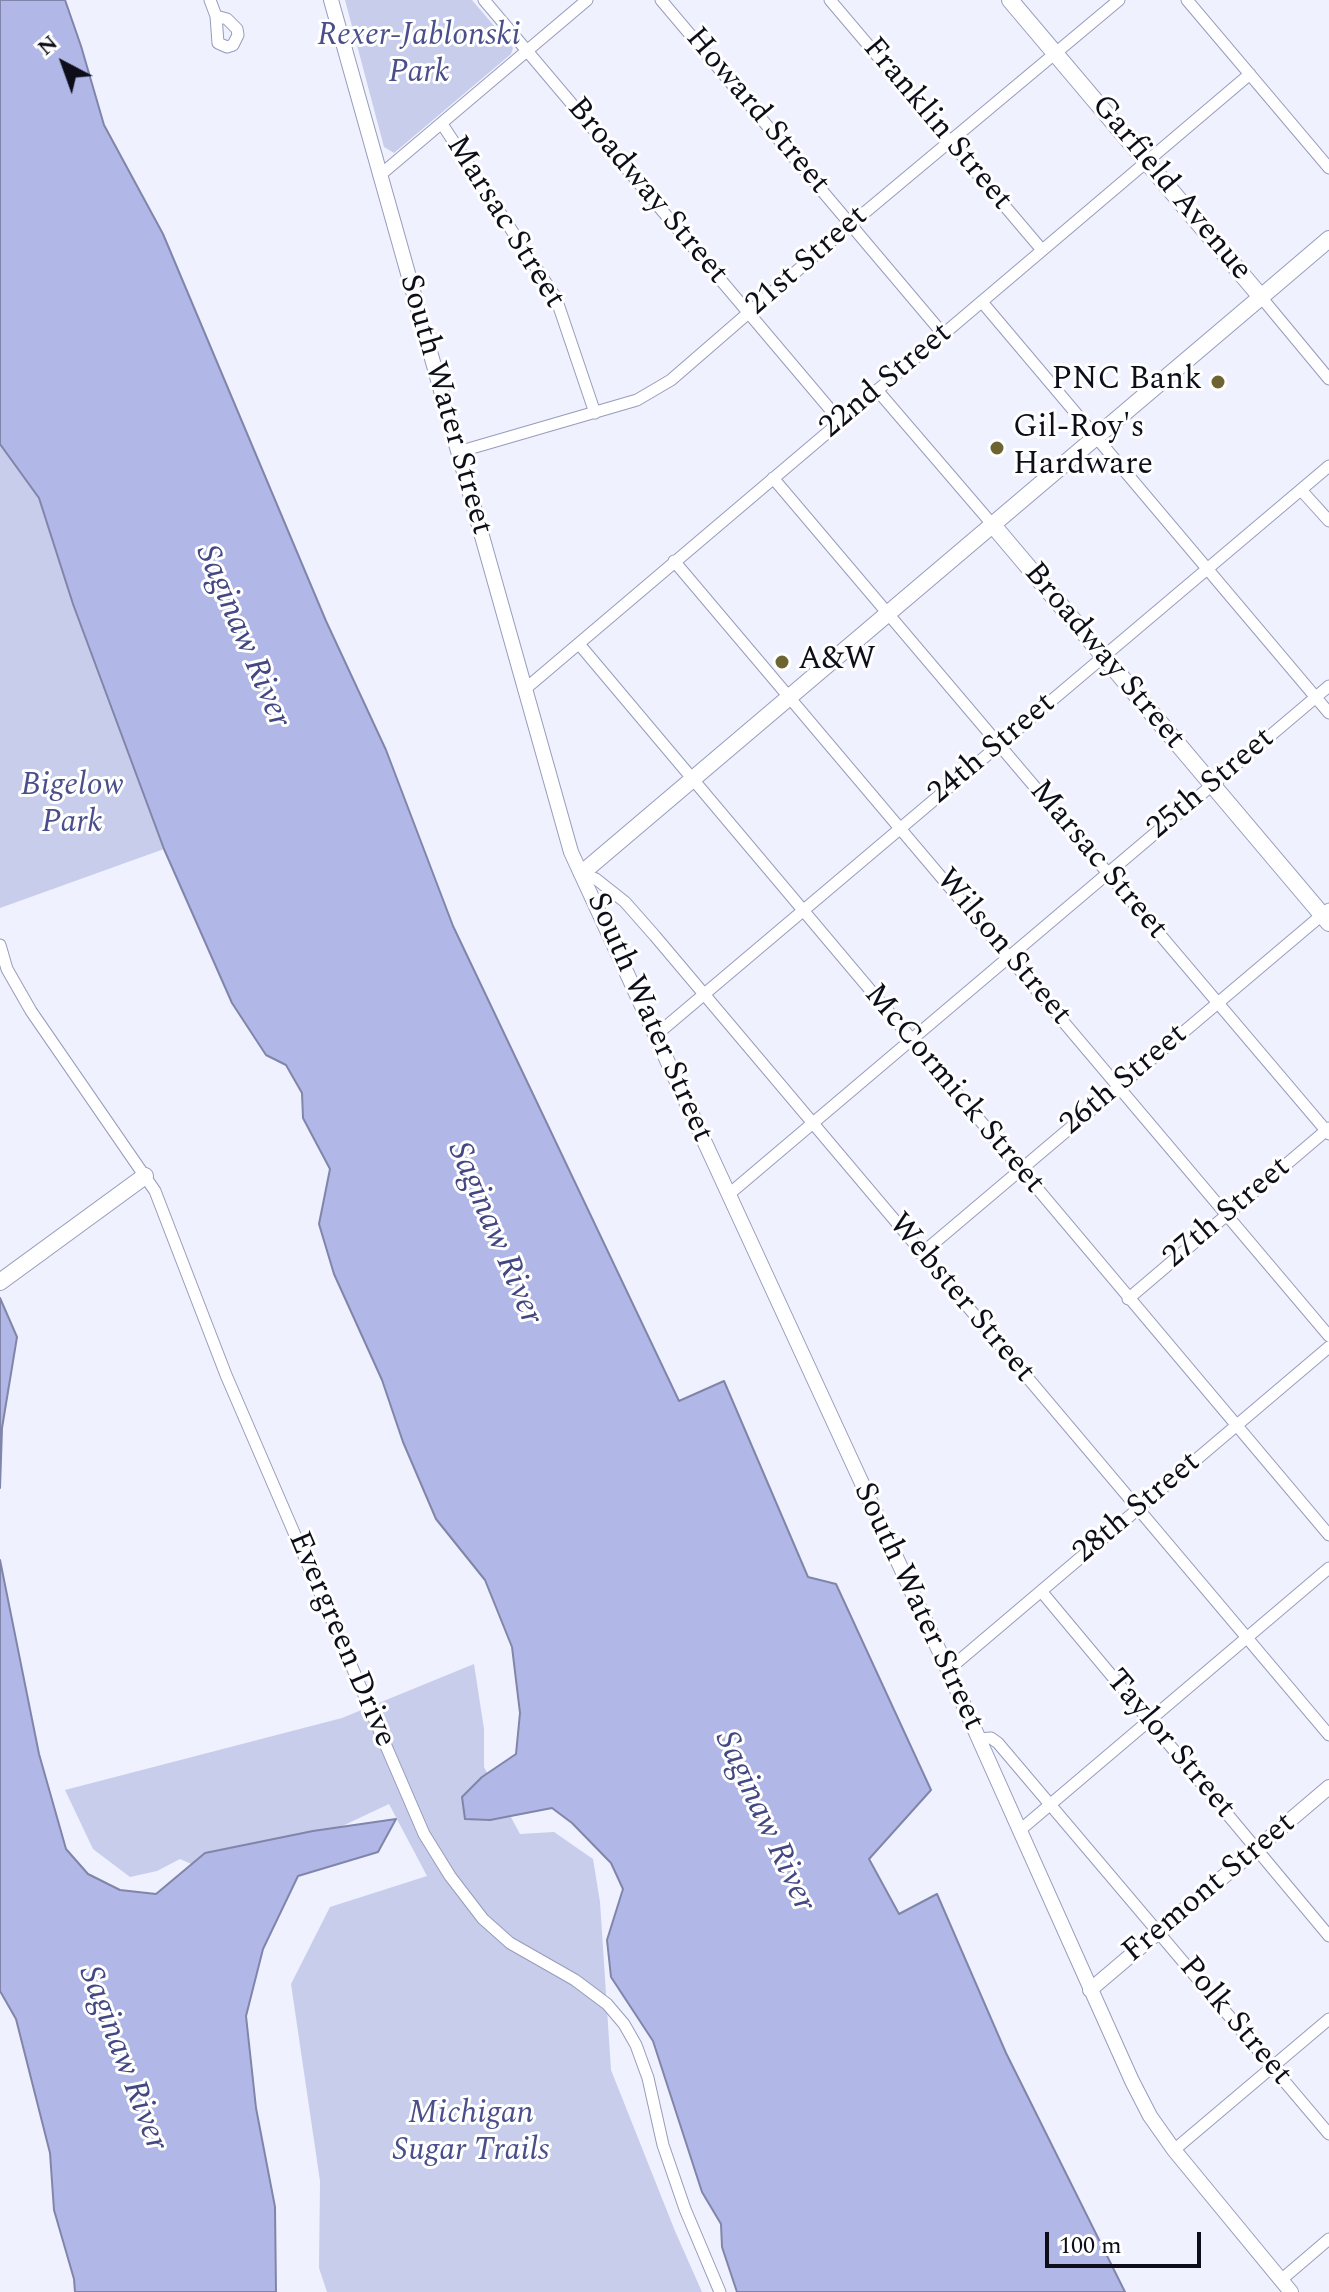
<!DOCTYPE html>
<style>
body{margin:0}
#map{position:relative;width:1329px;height:2292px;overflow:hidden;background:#eff1ff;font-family:Spectral,serif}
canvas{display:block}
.north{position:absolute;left:24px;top:24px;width:80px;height:80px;-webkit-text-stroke:6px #fff;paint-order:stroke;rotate:319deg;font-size:22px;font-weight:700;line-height:32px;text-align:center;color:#0d0e19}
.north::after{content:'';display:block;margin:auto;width:28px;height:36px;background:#0d0e19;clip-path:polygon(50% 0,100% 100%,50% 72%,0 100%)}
.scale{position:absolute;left:1045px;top:2232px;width:156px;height:36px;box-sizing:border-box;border:4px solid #0d0e19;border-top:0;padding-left:10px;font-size:24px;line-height:28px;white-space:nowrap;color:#0d0e19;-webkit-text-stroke:6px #fff;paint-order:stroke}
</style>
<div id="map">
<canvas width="1329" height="2292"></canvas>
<div class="north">N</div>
<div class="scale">100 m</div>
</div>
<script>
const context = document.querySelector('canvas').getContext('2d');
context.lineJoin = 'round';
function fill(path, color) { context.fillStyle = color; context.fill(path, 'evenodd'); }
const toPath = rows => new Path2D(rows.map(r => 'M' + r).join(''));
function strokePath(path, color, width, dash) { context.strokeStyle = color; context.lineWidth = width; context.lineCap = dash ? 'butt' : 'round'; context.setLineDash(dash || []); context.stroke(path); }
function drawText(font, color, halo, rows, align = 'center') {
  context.font = font + ' Spectral,serif'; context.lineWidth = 6; context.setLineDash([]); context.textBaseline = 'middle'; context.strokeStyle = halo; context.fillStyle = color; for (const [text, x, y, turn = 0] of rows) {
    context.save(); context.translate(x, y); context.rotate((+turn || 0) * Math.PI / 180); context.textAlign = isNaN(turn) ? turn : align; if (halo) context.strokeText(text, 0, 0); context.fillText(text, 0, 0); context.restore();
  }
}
fill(toPath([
 [345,0,472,0,513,48,511,54,394,153,384,147],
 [0,444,39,498,73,604,164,849,0,908],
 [474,1664,484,1729,484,1767,520,1834,554,1832,593,1859,600,1902,611,2070,675,2231,702,2292,327,2292,319,2268,320,2181,291,1984,330,1907,427,1876,389,1804,228,1880,180,1859,157,1871,130,1877,93,1849,65,1790,342,1718]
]), '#c8cdeb');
const water = toPath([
 [0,0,65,0,81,46,104,125,163,234,326,621,386,750,453,926,679,1401,724,1381,808,1577,836,1584,931,1790,869,1859,899,1914,937,1894,1006,2053,1125,2292,737,2292,722,2247,721,2224,702,2192,653,2041,611,1977,607,1940,623,1889,611,1863,572,1823,552,1808,490,1820,465,1819,462,1797,482,1777,516,1754,520,1713,512,1647,485,1580,436,1519,403,1442,382,1380,334,1274,319,1224,330,1169,303,1118,302,1093,286,1065,266,1055,232,1003,164,849,73,604,39,498,0,444,0,0],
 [0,1298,17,1337,2,1428,0,1488,0,1298],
 [0,1560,39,1754,66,1849,88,1874,120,1890,156,1894,205,1853,313,1831,396,1819,378,1852,298,1876,263,1949,246,2016,256,2108,275,2207,276,2292,75,2292,74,2279,54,2210,50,2153,16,2019,0,1991,0,1560]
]);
fill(water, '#b1b8e7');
strokePath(water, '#8085a9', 2);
const minor = toPath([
 [210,0,216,16,218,43,227,47,233,45,238,35,237,29,227,19,216,16],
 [484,0,840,421],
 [661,0,943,334],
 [830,0,1042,250],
 [1187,0,1329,168],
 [442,124,556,298,595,413],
 [379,176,587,0],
 [1261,297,1329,379],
 [982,302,1329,713],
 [877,390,992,524],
 [458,452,637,400,671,380,851,224,1119,0],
 [773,478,1329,1134],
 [1301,490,1329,521],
 [674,561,1329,1336],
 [579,644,1329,1535],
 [524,690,1250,74],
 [582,873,596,879,625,902,655,936,1329,1735],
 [0,945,7,969,31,1011,155,1191,226,1375,424,1834,450,1876,483,1919,510,1943,575,1980,607,2004,624,2024,636,2045,648,2078,663,2145,685,2209,720,2292],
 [656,1035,1329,466],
 [728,1195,1329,686],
 [921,1254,1329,909],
 [1128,1299,1329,1128],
 [1041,1591,1329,1936],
 [948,1670,1329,1347],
 [978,1739,991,1738,998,1743,1329,2134],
 [1019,1831,1329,1568],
 [1174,2150,1329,2019],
 [1281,2280,1329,2239]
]);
const tertiary = toPath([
 [331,0,571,852,948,1670,1132,2081,1150,2116,1174,2150,1291,2292],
 [1090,1990,1329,1787]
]);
const secondary = toPath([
 [1261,297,1329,239]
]);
const primary = toPath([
 [992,524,1329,923],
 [582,873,1261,297,1010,0],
 [0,1282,145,1176]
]);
strokePath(minor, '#979cbb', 13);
strokePath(tertiary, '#979cbb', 16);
strokePath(secondary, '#979cbb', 18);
strokePath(primary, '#979cbb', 18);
strokePath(minor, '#fff', 11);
strokePath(tertiary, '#fff', 14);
strokePath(secondary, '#fff', 16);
strokePath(primary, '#fff', 16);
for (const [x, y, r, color] of [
 [1218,382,8,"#6e6431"],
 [997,448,8,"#6e6431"],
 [782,662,8,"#6e6431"]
]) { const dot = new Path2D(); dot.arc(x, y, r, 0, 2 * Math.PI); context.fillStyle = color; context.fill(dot); strokePath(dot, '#fff', 3); }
drawText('italic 32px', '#4a4f8b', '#fff', [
 ["Rexer-Jablonski",419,38],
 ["Park",419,75],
 ["Bigelow",72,788],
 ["Park",72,825],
 ["Michigan",471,2116],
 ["Sugar Trails",471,2153]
]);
drawText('32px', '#0d0e19', '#fff', [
 ["Howard Street",756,112,50],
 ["Franklin Street",936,125,50],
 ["Garfield Avenue",1170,189,50],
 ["Broadway Street",646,192,50],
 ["Marsac Street",504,223,58],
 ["21st Street",808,262,-41],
 ["22nd Street",887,382,-40],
 ["South Water Street",444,405,74],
 ["Broadway Street",1103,657,50],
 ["24th Street",993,750,-40],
 ["25th Street",1212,785,-40],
 ["Marsac Street",1097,861,50],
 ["Wilson Street",1002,948,50],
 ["South Water Street",648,1018,66],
 ["26th Street",1125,1081,-40],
 ["McCormick Street",953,1090,50],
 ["27th Street",1228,1214,-40],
 ["Webster Street",960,1299,50],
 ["28th Street",1138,1509,-40],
 ["South Water Street",917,1607,65],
 ["Evergreen Drive",340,1640,67],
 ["Taylor Street",1169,1745,50],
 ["Fremont Street",1210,1889,-40],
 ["Polk Street",1234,2022,50]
]);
drawText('32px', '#0d0e19', '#fff', [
 ["PNC Bank",1202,382,"right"],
 ["Gil-Roy's",1013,430],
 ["Hardware",1013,467],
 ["A&W",798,662]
], 'left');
drawText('italic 34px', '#434782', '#fff', [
 ["Saginaw River",241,637,67],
 ["Saginaw River",493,1234,67],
 ["Saginaw River",763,1822,65],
 ["Saginaw River",121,2059,69]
]);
</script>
